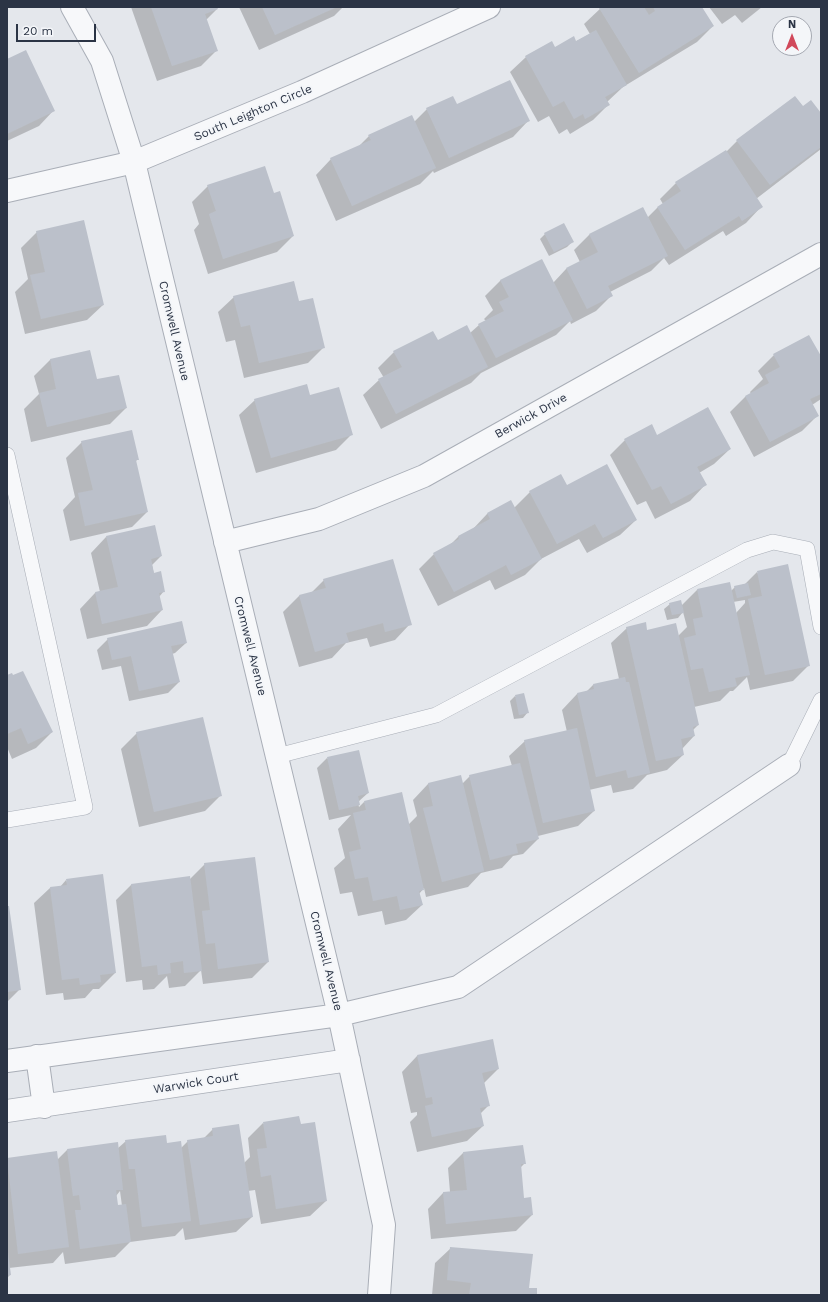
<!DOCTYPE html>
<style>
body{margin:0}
#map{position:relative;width:828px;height:1302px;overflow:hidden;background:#e4e7ec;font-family:"Work Sans",sans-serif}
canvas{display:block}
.frame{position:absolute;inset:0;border:8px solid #2b3445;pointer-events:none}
.north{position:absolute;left:772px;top:16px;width:40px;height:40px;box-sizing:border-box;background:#f4f6f9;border:1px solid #a4a8b1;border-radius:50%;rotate:0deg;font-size:11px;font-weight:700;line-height:16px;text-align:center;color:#2b3445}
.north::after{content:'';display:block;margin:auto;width:14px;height:18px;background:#d1495b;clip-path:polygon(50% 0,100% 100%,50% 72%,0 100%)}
.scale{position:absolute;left:16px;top:24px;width:80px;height:18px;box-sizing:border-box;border:2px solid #2b3445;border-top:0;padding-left:5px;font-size:12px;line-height:14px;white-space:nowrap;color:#2b3445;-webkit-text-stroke:3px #f4f6f9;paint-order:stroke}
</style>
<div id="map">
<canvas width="828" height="1302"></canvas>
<div class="frame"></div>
<div class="north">N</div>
<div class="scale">20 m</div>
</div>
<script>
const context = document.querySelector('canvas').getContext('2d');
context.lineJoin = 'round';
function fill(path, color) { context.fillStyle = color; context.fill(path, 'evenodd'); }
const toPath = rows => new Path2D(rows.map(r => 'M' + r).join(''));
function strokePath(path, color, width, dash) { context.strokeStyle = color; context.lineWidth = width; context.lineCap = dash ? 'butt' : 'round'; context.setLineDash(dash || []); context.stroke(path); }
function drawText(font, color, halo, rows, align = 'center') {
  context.font = font + ' "Work Sans",sans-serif'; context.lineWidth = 4; context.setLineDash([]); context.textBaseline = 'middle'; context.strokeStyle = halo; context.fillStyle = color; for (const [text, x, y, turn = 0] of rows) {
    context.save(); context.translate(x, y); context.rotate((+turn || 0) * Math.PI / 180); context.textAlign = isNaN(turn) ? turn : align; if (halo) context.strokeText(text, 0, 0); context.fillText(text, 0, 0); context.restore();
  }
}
fill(toPath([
 [131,7,216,7,217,9,206,20,217,50,201,66,157,81],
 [239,7,343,7,334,16,259,50],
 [602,7,701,7,713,26,697,42,623,87,607,102,608,105,593,120,570,134,567,129,559,134,549,116,538,122,510,72,526,57,575,42,590,34,584,24],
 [709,7,762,7,742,23,735,15,722,24],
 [7,61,54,110,39,126,7,141],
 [795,97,803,107,820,113,821,111,821,149,756,199,761,207,746,223,726,236,723,231,669,265,664,258,651,271,610,292,612,295,596,311,571,324,570,321,556,335,481,373,471,383,381,429,363,395,379,380,384,378,378,368,394,352,470,333,479,325,486,321,484,319,493,310,485,296,501,280,553,283,566,269,580,262,574,250,589,235,643,208,647,218,657,208,663,204,660,199,676,183,726,152,737,141],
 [457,106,528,121,513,137,434,173,433,171,420,184,336,221,316,175,331,159,357,148,369,136,414,122,427,109],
 [208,186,293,236,277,252,208,274,194,230,199,224,192,202],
 [37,232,103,305,87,320,25,334,15,292,28,279,21,248],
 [545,234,572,242,567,247,549,256,540,239],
 [234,297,298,302,324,347,308,363,244,378,235,340,226,342,218,312],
 [89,351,96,381,126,408,110,424,31,442,24,409,39,394,34,376,50,360],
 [774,355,821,359,821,399,812,405,818,415,802,431,754,457,730,412,745,397,751,394,750,392,763,379,758,371],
 [255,400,352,434,336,450,256,473,239,415],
 [657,436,730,449,714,464,699,473,705,485,690,501,655,519,646,501,637,505,610,455,625,440],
 [82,442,138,459,135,462,147,512,132,527,70,541,63,510,75,497,66,458],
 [561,476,566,486,636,520,620,535,587,553,579,539,541,559,525,575,495,590,490,580,438,606,419,569,434,554,449,546,458,537,472,530,487,514,511,502,514,508,530,492],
 [106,537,161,556,152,565,154,574,164,591,159,597,162,610,147,626,87,639,80,609,95,593,100,592,91,553],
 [757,572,809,665,793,681,750,690,747,677,733,691,730,691,720,701,694,707,698,725,693,730,694,736,682,749,683,755,667,770,647,775,633,789,613,793,611,785,589,790,594,811,578,826,538,836,538,839,523,854,513,856,502,868,481,873,468,887,426,897,424,888,419,894,422,905,406,920,385,925,382,911,358,916,352,892,340,894,334,868,345,858,338,829,351,815,329,820,317,768,327,758,368,793,358,802,359,807,364,802,408,825,417,816,413,800,428,784,462,784,470,776,512,766,509,756,525,741,567,732,562,710,577,694,586,692,593,685,619,679,611,643,627,628,678,636,687,627,683,612,678,618,667,620,664,609,670,604,681,606,697,590,731,591,735,587,745,584],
 [745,600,745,603,736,613,733,602],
 [324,580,410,624,395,640,370,647,367,638,346,643,332,658,299,667,283,612,299,596,311,593],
 [108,639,186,643,175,653,172,654,179,682,168,693,129,701,121,666,102,670,97,650],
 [7,676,52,732,36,748,12,759,7,747],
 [515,696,528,712,523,718,514,719,510,701],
 [137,733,220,796,205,811,139,827,121,749],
 [205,864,268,962,252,978,203,984,201,970,185,986,169,988,167,976,154,989,143,990,142,980,126,982,116,900,131,885,189,880],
 [66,880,115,973,99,989,93,989,85,998,64,1000,63,993,46,995,34,903,50,888,60,887],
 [7,907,19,990,7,1002],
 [492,1040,498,1069,484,1083,489,1105,480,1114,483,1126,467,1141,417,1152,410,1122,417,1115,417,1112,411,1113,402,1072,417,1056],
 [263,1123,326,1201,310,1216,261,1224,255,1190,248,1191,252,1217,236,1232,185,1240,183,1228,175,1236,130,1242,115,1257,65,1264,63,1252,53,1263,9,1268,10,1275,7,1278,7,1159,56,1152,57,1160,67,1150,117,1149,126,1141,166,1144,181,1148,188,1141,203,1139,213,1129,244,1163,250,1157,248,1138],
 [120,1191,122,1206,117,1206,116,1196],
 [463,1153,525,1163,520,1168,523,1199,532,1215,516,1231,431,1239,428,1209,443,1193,450,1192,448,1168],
 [451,1248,528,1289,536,1295,432,1295,435,1263]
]), '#0003');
fill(toPath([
 [151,7,217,7,218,9,205,14,218,51,172,66],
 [262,7,337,7,275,35],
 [600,7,644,7,649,15,655,11,653,7,702,7,714,26,639,73,599,8],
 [596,30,627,85,605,97,610,105,585,119,583,114,574,119,564,101,553,107,525,56,552,41,555,47,574,36,576,41],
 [26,50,55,111,7,134,7,59],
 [510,80,530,121,449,158,426,108,453,96,457,104],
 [795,96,803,106,811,100,821,113,821,147,770,185,736,140],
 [412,115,436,168,352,206,330,158,371,140,368,135],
 [726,150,763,207,742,221,739,216,685,250,657,207,681,191,675,182],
 [265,166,274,193,280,191,294,236,223,259,209,214,216,211,207,185],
 [643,207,668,256,608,286,613,296,587,309,566,268,598,252,589,234],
 [84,220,104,305,41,319,30,275,45,272,36,231],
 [564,223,574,242,554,252,544,233],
 [542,259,573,320,496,358,478,324,504,311,499,302,509,297,500,280],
 [294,281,299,301,313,298,325,348,259,363,250,325,241,327,233,296],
 [467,325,488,367,396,414,378,379,402,367,393,351,433,331,438,340],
 [809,335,821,356,821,394,810,399,819,416,770,442,745,396,769,383,765,375,780,367,773,354],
 [90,350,97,379,119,375,127,408,47,427,39,393,56,389,50,359],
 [307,384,310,395,339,387,353,435,271,458,254,399],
 [708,407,731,449,697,467,707,485,671,504,661,486,652,490,624,439,652,424,657,435],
 [132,430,139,460,136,460,148,512,85,526,78,493,93,490,81,441],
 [607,464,637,520,603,538,595,524,557,544,529,491,561,474,567,485],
 [511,500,542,559,511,575,506,565,454,592,433,553,459,539,458,536,490,519,487,513],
 [155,525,162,556,151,559,154,573,161,571,165,592,159,593,163,610,102,624,95,592,118,587,106,536],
 [393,559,412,625,385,632,383,623,346,633,349,642,315,652,299,595,326,588,323,579],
 [788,564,810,666,765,675,748,599,762,596,757,571],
 [730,582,750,675,735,678,737,686,709,692,703,668,691,670,684,638,696,635,693,619,703,617,697,589],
 [748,583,751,595,737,598,734,586],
 [681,600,684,613,672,615,669,603],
 [182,621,187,643,171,646,180,682,139,691,131,656,112,660,107,638],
 [646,622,647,630,676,623,699,725,693,727,695,736,681,739,684,755,656,761,626,627],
 [23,671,53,732,28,744,21,728,7,734,7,675,12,673,13,675],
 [625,677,626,682,629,682,650,773,628,778,626,770,596,777,577,693,594,689,593,684],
 [524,693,529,713,519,715,515,695],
 [203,717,222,796,154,812,136,732],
 [577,728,595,811,543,823,524,740],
 [359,750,369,793,358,796,360,805,339,810,327,757],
 [520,763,539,839,516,844,518,853,490,860,469,775],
 [461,775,484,871,442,882,423,808,433,806,428,783],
 [402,792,424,890,419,891,423,905,400,910,397,896,373,901,368,877,355,879,349,852,361,849,353,813,366,810,364,801],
 [255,857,269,962,218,969,215,943,206,944,202,911,210,910,204,863],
 [103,874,116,973,100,975,101,982,80,985,79,978,62,980,50,887,67,885,66,879],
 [190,876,202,971,184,973,183,961,170,963,171,973,158,975,157,965,142,967,131,884],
 [7,906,9,906,21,990,7,992],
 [493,1039,499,1069,482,1073,490,1106,480,1108,484,1126,432,1137,425,1106,433,1104,432,1097,426,1098,417,1055],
 [299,1116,301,1124,315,1122,327,1201,276,1209,271,1175,261,1177,257,1149,267,1148,263,1122],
 [239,1124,253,1217,200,1225,187,1140,213,1136,212,1128],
 [166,1135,167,1143,181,1141,191,1221,142,1227,135,1169,129,1169,125,1140],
 [118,1142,123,1190,116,1190,118,1205,126,1204,131,1242,80,1249,75,1210,81,1210,79,1195,73,1196,67,1149],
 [523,1145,526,1164,521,1164,524,1198,531,1197,533,1215,446,1224,443,1192,467,1190,463,1152],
 [57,1151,69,1247,18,1254,7,1158],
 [450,1247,533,1254,529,1288,537,1288,537,1295,469,1295,471,1283,447,1280],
 [7,1253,8,1253,11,1275,7,1276]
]), '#bbc0ca');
const service = toPath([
 [7,455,85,807,7,820],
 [277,756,436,715,747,550,773,542,807,549,821,627],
 [789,765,821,700]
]);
const minor = toPath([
 [72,7,102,61,134,162,339,1015,384,1225,379,1295],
 [7,191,134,162,302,92,489,7],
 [225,542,319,519,424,476,821,254],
 [37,1056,44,1107],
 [7,1061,339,1015,458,987,789,765],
 [7,1111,349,1060]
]);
strokePath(service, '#a9aeb7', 16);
strokePath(minor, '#a9aeb7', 24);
strokePath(service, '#f7f8fa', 15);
strokePath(minor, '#f7f8fa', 22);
drawText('12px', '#2b3445', '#f4f6f9', [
 ["South Leighton Circle",253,113,-23],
 ["Cromwell Avenue",174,331,77],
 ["Berwick Drive",531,416,-29],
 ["Cromwell Avenue",250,646,76],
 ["Cromwell Avenue",326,961,76],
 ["Warwick Court",196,1083,-9]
]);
</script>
